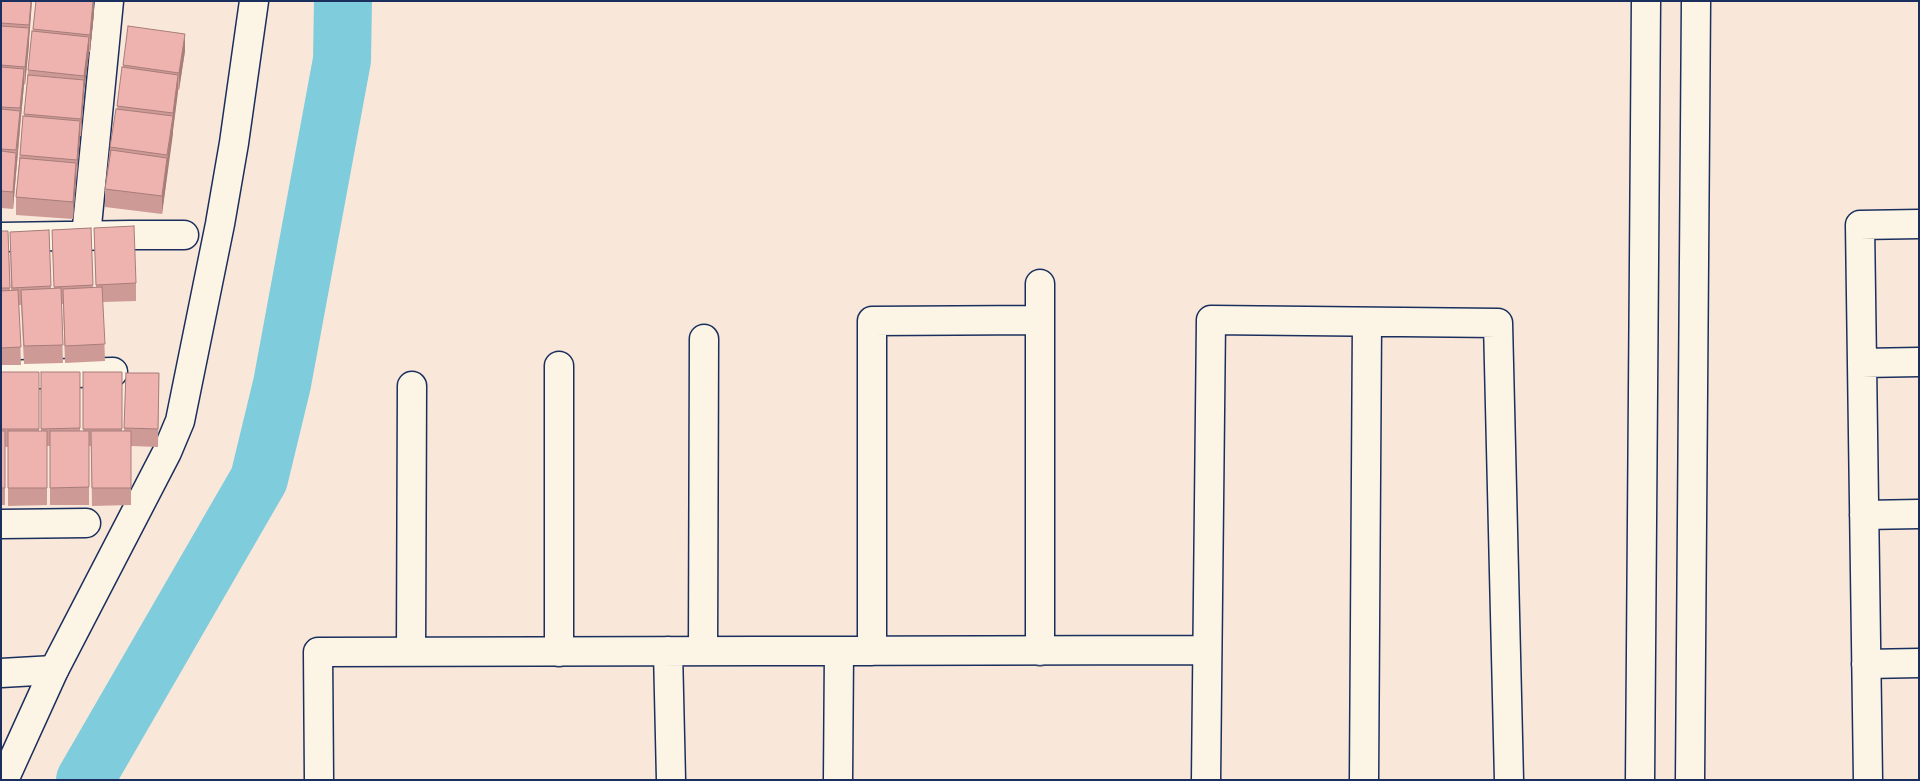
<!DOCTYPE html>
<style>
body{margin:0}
#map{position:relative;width:1920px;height:781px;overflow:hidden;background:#f9e8da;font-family:Kalam,sans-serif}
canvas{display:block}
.frame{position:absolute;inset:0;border:2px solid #1b2f5e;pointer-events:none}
</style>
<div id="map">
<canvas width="1920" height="781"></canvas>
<div class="frame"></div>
</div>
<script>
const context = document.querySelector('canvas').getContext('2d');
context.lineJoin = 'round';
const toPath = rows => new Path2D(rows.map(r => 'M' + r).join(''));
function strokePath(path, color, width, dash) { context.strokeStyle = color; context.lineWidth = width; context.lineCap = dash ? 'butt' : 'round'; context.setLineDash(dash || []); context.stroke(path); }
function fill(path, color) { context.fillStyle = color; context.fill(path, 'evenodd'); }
strokePath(toPath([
 [85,780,259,479,282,384,342,60,343,1]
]), '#7fccdd', 58);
const minor = toPath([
 [86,236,109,1],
 [1,237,130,235,184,235],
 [1862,363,1919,362],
 [1,375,113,372],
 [1864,515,1919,514],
 [1,524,86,523],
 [668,651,671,780],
 [703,651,704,339],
 [872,651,872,321,1040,320],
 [1040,651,1040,284],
 [411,652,412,386],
 [559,652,559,366],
 [1866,664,1919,663],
 [1,673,54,670],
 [319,780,318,652,1206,650],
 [838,780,839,651],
 [1206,780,1211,320,1498,323,1509,780],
 [1364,780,1367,322],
 [1640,780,1646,1],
 [1690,780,1696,1],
 [1868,780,1860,225,1919,224]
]);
const tertiary = toPath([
 [4,780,54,670,167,452,180,421,220,224,234,143,254,1]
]);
strokePath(minor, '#1b2f5e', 31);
strokePath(tertiary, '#1b2f5e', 31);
strokePath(minor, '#fcf5e5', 28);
strokePath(tertiary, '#fcf5e5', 28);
fill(toPath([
 [1,1,32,1,25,85,24,84,13,209,1,208],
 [36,1,94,1,94,13,90,52,89,52,84,92,81,136,80,136,73,219,16,215,16,197,23,116,24,116,28,70],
 [185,51,179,90,178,90,162,214,105,207,105,189,110,147,117,109,123,65],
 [91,228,93,288,96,288,94,228,136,283,136,301,103,302,105,361,65,363,63,304,61,304,63,363,24,364,21,305,19,305,21,365,1,365,1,231,8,231,10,291,11,291,10,232,49,230,51,289,54,288,52,230],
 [1,372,39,372,39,431,41,431,41,372,80,372,80,431,83,431,83,372,122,372,122,431,124,431,126,373,159,373,158,447,131,446,131,505,92,506,91,446,89,446,89,505,50,505,50,446,47,446,47,505,8,506,8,447,5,447,5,505,1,505]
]), '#ce9a96');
fill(toPath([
 [31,1,32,1,29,42,29,25],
 [93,1,94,1,94,13,90,52,90,35],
 [29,28,29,46,25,85,25,67],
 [185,34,185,51,179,90,179,73],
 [89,37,89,54,84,92,81,136,81,119,84,76],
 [24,69,24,86,20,126,20,108],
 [178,75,178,92,173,131,173,113],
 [20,111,20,128,13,209,13,192],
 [173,116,173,134,162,214,162,196],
 [80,121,80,138,77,177,77,160],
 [76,163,76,180,73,219,73,202]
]), '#a77d7a');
const building = toPath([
 [1,1,31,1,29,25,1,23,1,1],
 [36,1,93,1,90,35,33,29,36,1],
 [1,26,29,28,25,67,1,65,1,26],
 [128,26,185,34,179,73,123,65,128,26],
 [32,31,89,37,84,76,28,70,32,31],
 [1,67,24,69,20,108,1,107,1,67],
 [122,67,178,75,173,113,117,106,122,67],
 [28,75,84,80,81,119,24,114,28,75],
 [1,109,20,111,16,150,1,149,1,109],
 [116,109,173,116,167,155,110,147,116,109],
 [23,116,80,121,77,160,20,155,23,116],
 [111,150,167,158,162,196,105,189,111,150],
 [1,151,16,153,13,192,1,191,1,151],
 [20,158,76,163,73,202,16,197,20,158],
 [134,226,136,283,96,285,94,228,134,226],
 [91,228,93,285,54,287,52,230,91,228],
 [49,230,51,286,12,288,10,232,49,230],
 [1,231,8,231,10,288,1,288,1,231],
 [102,287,105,344,65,346,63,289,102,287],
 [61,288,63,345,24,346,21,290,61,288],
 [18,290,21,347,1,348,1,291,18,290],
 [1,372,39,372,39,429,1,429,1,372],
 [41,372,80,372,80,428,41,429,41,372],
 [83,372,122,372,122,429,83,429,83,372],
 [126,373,159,373,158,429,124,428,126,373],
 [1,431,5,431,5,488,1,488,1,431],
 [8,431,47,431,47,488,8,488,8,431],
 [50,431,89,431,89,487,50,488,50,431],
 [91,431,131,431,131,488,92,488,91,431]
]);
fill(building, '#efb3af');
strokePath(building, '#a77d7a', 1);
</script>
